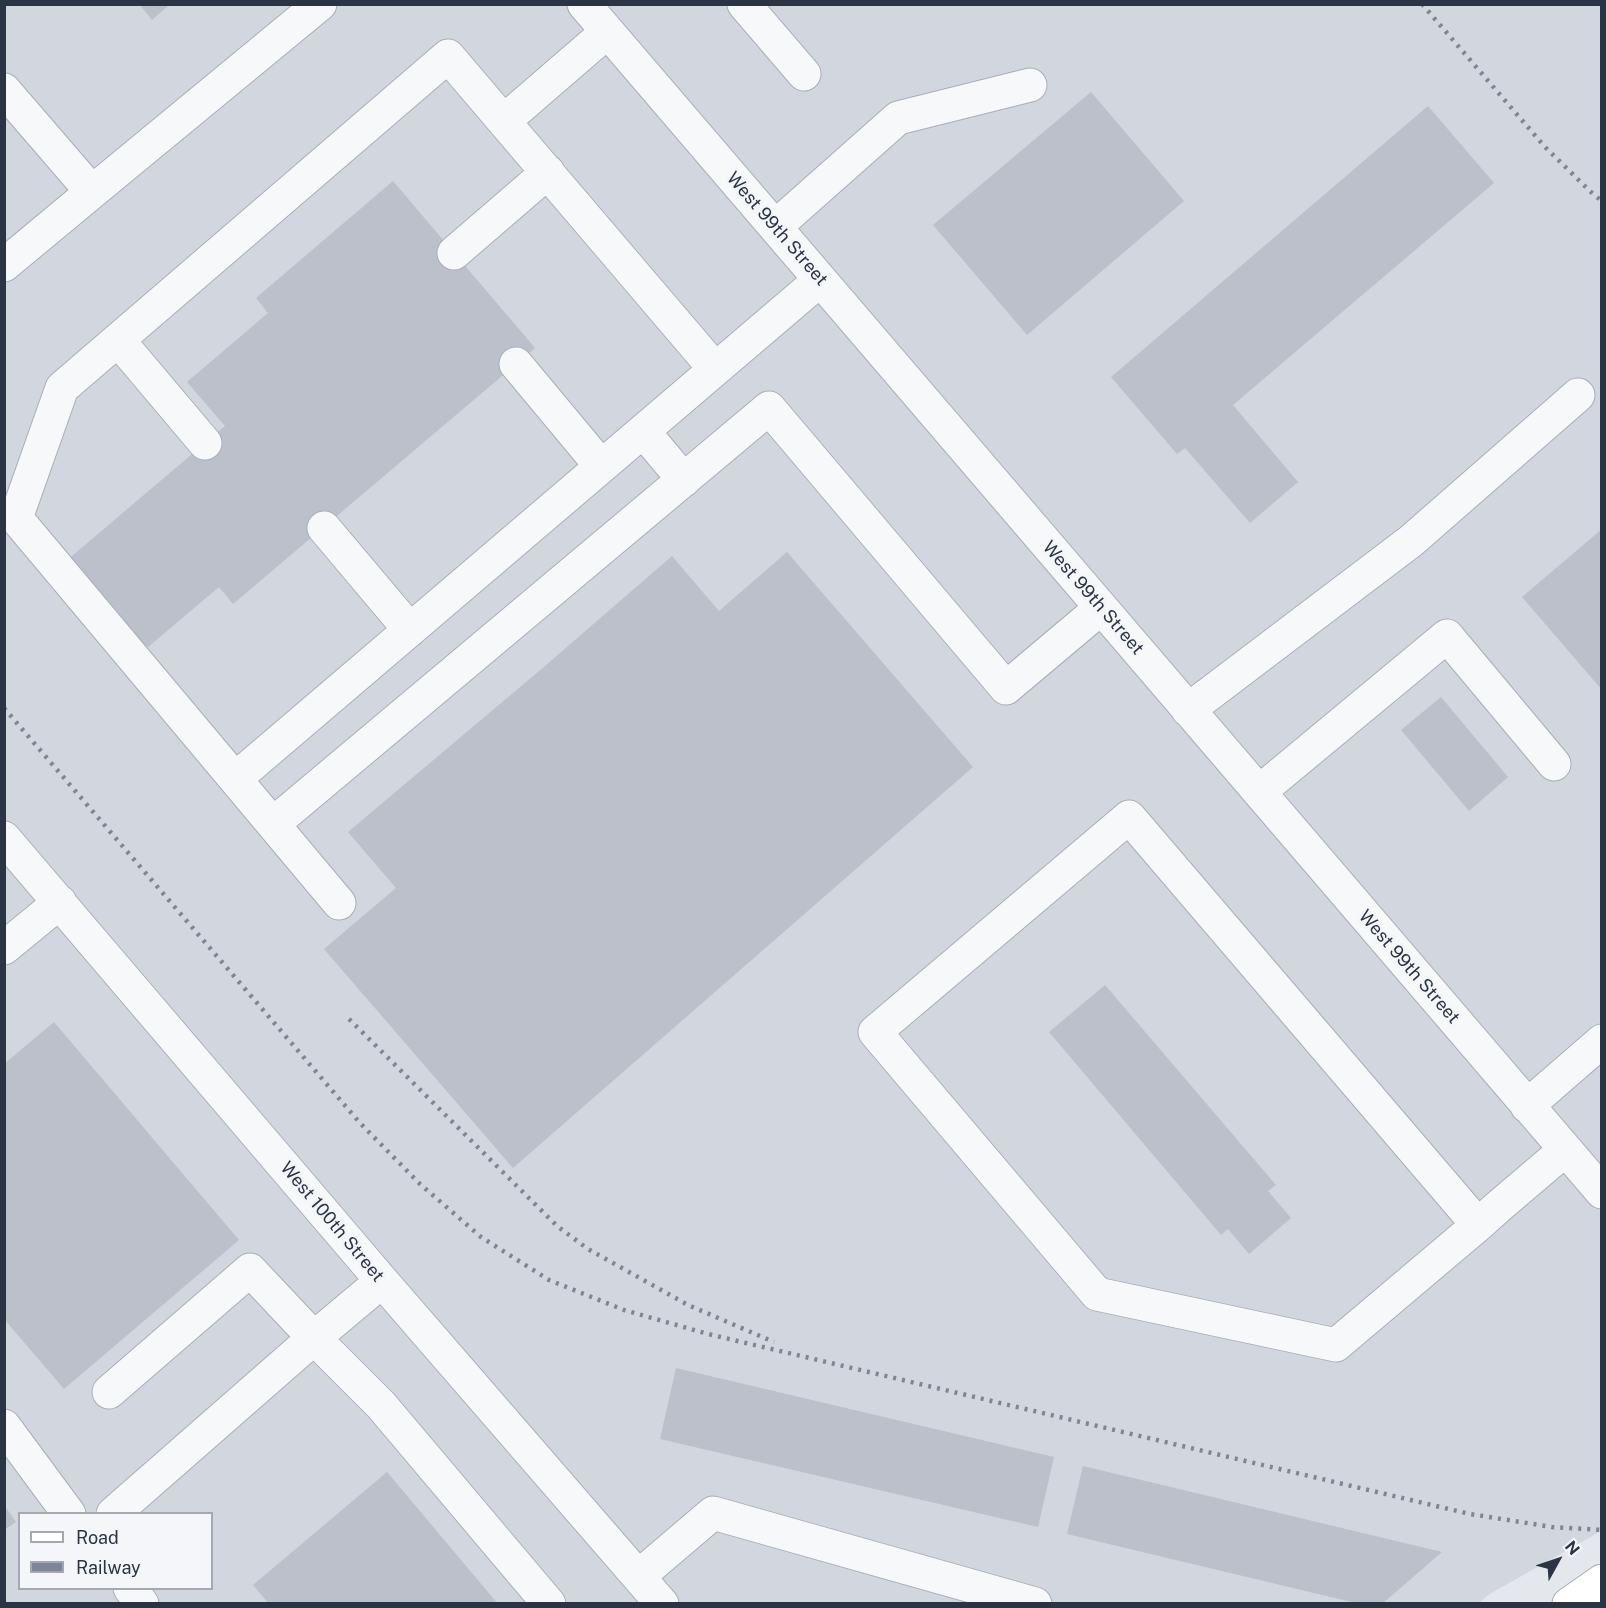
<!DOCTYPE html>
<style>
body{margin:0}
#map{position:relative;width:1606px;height:1608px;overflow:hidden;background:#e4e7ec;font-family:"Public Sans",sans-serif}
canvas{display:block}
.frame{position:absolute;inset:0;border:6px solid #2b3445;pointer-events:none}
.legend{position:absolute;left:18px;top:1512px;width:195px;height:78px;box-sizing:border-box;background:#f4f6f9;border:2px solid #a4a8b1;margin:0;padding:8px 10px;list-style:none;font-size:18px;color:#2b3445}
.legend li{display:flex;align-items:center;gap:12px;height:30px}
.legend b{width:30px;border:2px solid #a4a8b1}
.north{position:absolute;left:1528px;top:1530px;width:60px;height:60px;-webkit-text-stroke:4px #f4f6f9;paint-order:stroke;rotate:50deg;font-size:16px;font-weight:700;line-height:24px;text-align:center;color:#2b3445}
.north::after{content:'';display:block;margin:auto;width:21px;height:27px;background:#2b3445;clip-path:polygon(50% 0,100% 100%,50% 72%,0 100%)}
</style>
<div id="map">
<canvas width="1606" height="1608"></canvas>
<div class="frame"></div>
<ul class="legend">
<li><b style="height:8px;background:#fff"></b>Road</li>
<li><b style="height:8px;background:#7d8696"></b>Railway</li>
</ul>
<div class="north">N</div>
</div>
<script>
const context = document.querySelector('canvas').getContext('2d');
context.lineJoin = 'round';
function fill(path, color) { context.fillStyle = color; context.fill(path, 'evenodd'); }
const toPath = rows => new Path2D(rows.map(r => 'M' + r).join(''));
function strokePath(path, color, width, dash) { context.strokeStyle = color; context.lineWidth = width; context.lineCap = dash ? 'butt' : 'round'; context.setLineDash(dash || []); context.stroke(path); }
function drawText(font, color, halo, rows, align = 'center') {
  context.font = font + ' "Public Sans",sans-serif'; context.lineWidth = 6; context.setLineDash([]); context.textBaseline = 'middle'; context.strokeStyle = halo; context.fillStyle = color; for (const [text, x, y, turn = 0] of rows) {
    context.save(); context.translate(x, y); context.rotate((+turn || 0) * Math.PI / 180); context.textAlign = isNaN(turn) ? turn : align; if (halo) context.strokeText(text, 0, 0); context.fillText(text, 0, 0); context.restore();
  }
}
fill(toPath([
 [5,5,1601,5,1601,1531,1488,1595,1478,1604,5,1604],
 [20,1514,212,1514,212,1588,20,1588]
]), '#d2d6de');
fill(toPath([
 [139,4,170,4,152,20],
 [1091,92,1184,201,1027,335,933,225],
 [1428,106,1494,183,1233,405,1298,482,1250,523,1185,448,1177,454,1111,377],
 [393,181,535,348,233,604,219,587,142,652,65,562,225,426,187,382,268,313,256,298],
 [1602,529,1602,690,1522,597],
 [787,552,973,767,513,1168,324,949,396,888,348,832,545,666,672,556,719,611],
 [1441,697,1508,777,1469,811,1401,730],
 [1105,985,1276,1185,1268,1191,1291,1218,1249,1254,1228,1229,1221,1235,1049,1032],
 [54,1022,239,1240,64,1389,4,1319,4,1064],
 [676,1368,1054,1457,1038,1527,660,1439],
 [1083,1466,1442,1552,1382,1604,1360,1604,1067,1534],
 [387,1472,498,1604,269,1604,253,1585],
 [4,1505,16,1522,4,1530]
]), '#bbc0ca');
const minor = toPath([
 [584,4,1602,1192],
 [744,4,804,74],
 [4,90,92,192,320,4],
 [504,121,607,32],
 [775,227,898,118,1030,85],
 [454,253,548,172],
 [4,265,92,192],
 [118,340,205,443],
 [516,364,601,466],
 [715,369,448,56,62,388,16,518,235,779,820,280],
 [643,431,684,480],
 [324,528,410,630],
 [1188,710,1411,541,1578,395],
 [235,779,339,903],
 [1259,792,1447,636,1554,764],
 [273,824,769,408,1006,688,1101,608],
 [4,838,382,1281,662,1604],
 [4,948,60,902],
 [1527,1106,1602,1041],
 [1478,1225,1129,817,875,1032,1097,1294,1336,1345,1478,1225,1498,1207,1565,1150],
 [109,1392,250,1270,314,1338,381,1405,549,1604],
 [4,1426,69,1514],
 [113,1514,314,1338,382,1281],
 [639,1576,713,1513,1035,1604],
 [130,1588,142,1604]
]);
const major = toPath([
 [1569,1604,1602,1581]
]);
strokePath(minor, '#a9aeb7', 35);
strokePath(major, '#a3abb8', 35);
strokePath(minor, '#f7f8fa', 33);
strokePath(major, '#fff', 33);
strokePath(toPath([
 [1422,4,1545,147,1594,195,1602,201],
 [4,708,360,1123,420,1184,481,1237,549,1280,624,1310,708,1334,1470,1514,1552,1527,1602,1530],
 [349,1019,557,1226,588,1249,688,1305,774,1342]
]), '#7d8696', 4.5, [3, 6]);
drawText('18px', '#2b3445', '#f4f6f9', [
 ["West 99th Street",777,229,49],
 ["West 99th Street",1093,598,49],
 ["West 99th Street",1409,967,49],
 ["West 100th Street",332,1222,50]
]);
</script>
